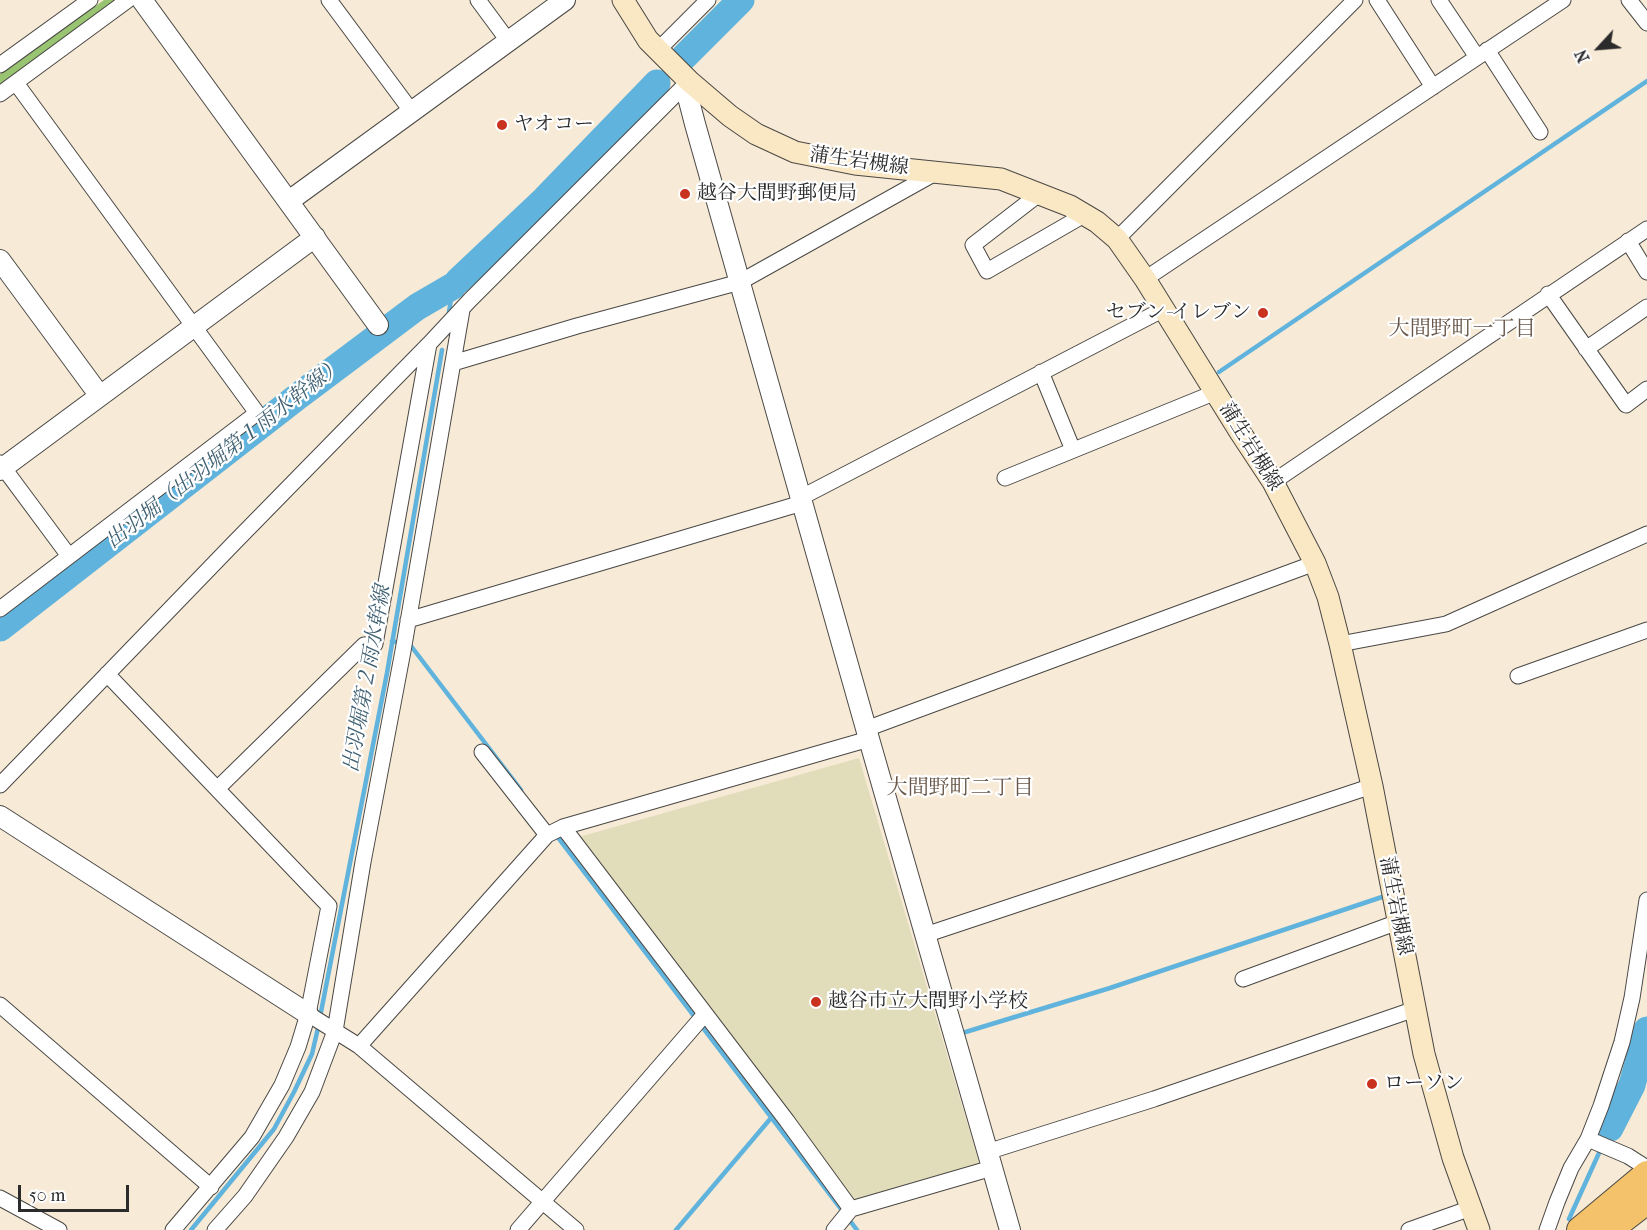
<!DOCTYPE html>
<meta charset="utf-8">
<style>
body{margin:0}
#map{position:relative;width:1647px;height:1230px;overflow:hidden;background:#f7ead6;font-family:"IM FELL French Canon",serif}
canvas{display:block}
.north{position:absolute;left:1569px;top:18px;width:60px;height:60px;-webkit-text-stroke:4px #fff;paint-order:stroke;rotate:244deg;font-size:16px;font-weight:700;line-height:24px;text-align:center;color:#2b2b2b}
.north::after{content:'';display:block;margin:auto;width:21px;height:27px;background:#2b2b2b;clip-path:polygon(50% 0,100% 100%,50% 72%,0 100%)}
.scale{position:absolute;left:18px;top:1185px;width:111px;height:27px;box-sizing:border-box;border:3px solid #2b2b2b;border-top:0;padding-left:8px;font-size:18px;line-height:21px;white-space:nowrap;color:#2b2b2b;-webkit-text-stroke:4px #fff;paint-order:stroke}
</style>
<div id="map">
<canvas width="1647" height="1230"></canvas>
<div class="north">N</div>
<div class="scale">50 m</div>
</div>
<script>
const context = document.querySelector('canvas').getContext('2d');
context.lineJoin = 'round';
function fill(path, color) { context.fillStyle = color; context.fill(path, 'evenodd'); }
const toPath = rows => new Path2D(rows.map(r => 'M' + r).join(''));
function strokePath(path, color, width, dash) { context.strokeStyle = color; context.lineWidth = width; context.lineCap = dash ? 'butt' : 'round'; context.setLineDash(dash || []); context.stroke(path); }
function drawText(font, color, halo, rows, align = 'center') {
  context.font = font + ' "IM FELL French Canon","Noto Serif JP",serif'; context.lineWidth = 4.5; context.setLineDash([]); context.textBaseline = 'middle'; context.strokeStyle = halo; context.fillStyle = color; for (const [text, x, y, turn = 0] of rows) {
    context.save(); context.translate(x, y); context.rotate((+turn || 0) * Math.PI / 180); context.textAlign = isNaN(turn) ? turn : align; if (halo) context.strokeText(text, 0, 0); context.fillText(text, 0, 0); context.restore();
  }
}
fill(toPath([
 [859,758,980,1166,852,1205,579,837]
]), '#e1dcba');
fill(toPath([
 [104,0,117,0,0,86,0,74]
]), '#99c572');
strokePath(toPath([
 [449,312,453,286],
 [1219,372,1647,81],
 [392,641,411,646,521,790],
 [556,835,857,1230],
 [321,1012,387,673,442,350],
 [959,1034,1110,988,1385,896],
 [1607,1134,1610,1128],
 [1569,1219,1599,1153],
 [191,1230,274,1129,294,1092,312,1054,318,1028],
 [676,1230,771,1118]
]), '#60b3dc', 4.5);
strokePath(toPath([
 [684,57,741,0],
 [458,281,545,199,657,83],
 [0,628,297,397,417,307,453,286],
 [1610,1128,1632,1085,1647,1030]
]), '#60b3dc', 27);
const minor = toPath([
 [329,0,412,112],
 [478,0,509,42],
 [1377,0,1433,87],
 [1439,0,1477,57],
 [1629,0,1647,23],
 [658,50,708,0],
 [1487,50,1540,132],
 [0,65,90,0],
 [0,94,128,0],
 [1039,194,973,245,987,271,1084,215],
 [1117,239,1355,0],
 [1628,241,1647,272],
 [1145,279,1563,0],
 [1548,294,1626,405,1647,389],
 [1586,349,1647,307],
 [453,363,577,326,740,282,937,172],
 [1041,372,1073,450],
 [0,463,69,556],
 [1005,478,1216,392],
 [1273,482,1647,229],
 [800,498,1164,309],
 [0,609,257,413,16,83],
 [408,620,802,503],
 [1340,644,1446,624,1647,534],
 [107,674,329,906,308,1014,298,1047,282,1085,252,1137,173,1230],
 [1518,676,1647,630],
 [866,729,1315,563],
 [482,752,547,835],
 [0,785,233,544,429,344,470,300,689,81],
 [217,789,364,645,375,644,429,344],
 [563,827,787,1121,851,1209],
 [925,935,1372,786],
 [1243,979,1398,922],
 [0,1005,211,1187],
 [308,1014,359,1046,576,1230],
 [359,1046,547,835,563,827,869,739],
 [1588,1139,1628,1156,1647,1168],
 [987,1152,1154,1099,1415,1009],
 [0,1198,59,1230],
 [215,1230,245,1196,286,1137,312,1092,335,1031,363,862,403,651,462,310],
 [518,1230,705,1014],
 [834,1230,851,1209,992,1168],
 [1409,1230,1471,1208],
 [1547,1230,1557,1202,1571,1168,1588,1139,1601,1106,1622,1042,1632,998,1647,900]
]);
const tertiary = toPath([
 [142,0,378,325],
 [692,84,688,97,695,124,869,739,1010,1230],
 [289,201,565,0],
 [0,260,100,396],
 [0,470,315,237],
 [0,816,308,1014]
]);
const secondary = toPath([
 [623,0,648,40,689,81,730,116,756,134,795,152,855,164,1001,179,1070,206,1097,222,1117,239,1145,279,1240,432,1273,482,1315,563,1328,597,1340,644,1372,786,1424,1054,1453,1158,1479,1230]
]);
const trunk = toPath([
 [1580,1230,1647,1174],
 [1609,1230,1647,1201]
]);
strokePath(minor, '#4a4845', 17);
strokePath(tertiary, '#4a4845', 22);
strokePath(secondary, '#4a4845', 23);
strokePath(trunk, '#4a4845', 28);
strokePath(minor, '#fff', 15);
strokePath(tertiary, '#fff', 20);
strokePath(secondary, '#fae7c3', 21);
strokePath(trunk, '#f3c26a', 26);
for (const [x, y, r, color] of [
 [502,125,6,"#c8321e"],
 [685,194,6,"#c8321e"],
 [1263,313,6,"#c8321e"],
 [816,1002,6,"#c8321e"],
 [1372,1084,6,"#c8321e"]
]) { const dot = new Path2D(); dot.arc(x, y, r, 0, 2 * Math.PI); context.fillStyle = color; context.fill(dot); strokePath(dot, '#fff', 2); }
drawText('20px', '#2b2b2b', '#fff', [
 ["ヤオコー",514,125],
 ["越谷大間野郵便局",697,194],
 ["セブン-イレブン",1251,313,"right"],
 ["越谷市立大間野小学校",828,1002],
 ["ローソン",1384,1084]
], 'left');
drawText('20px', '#2b2b2b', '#fff', [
 ["蒲生岩槻線",859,162,8],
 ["蒲生岩槻線",1250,447,58],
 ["蒲生岩槻線",1395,906,79]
]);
drawText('21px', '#685749', '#fff', [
 ["大間野町一丁目",1462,330],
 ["大間野町二丁目",960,789]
]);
drawText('italic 21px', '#406172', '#fff', [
 ["出羽堀（出羽堀第１雨水幹線）",225,454,-38],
 ["出羽堀第２雨水幹線",368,679,-80]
]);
</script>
